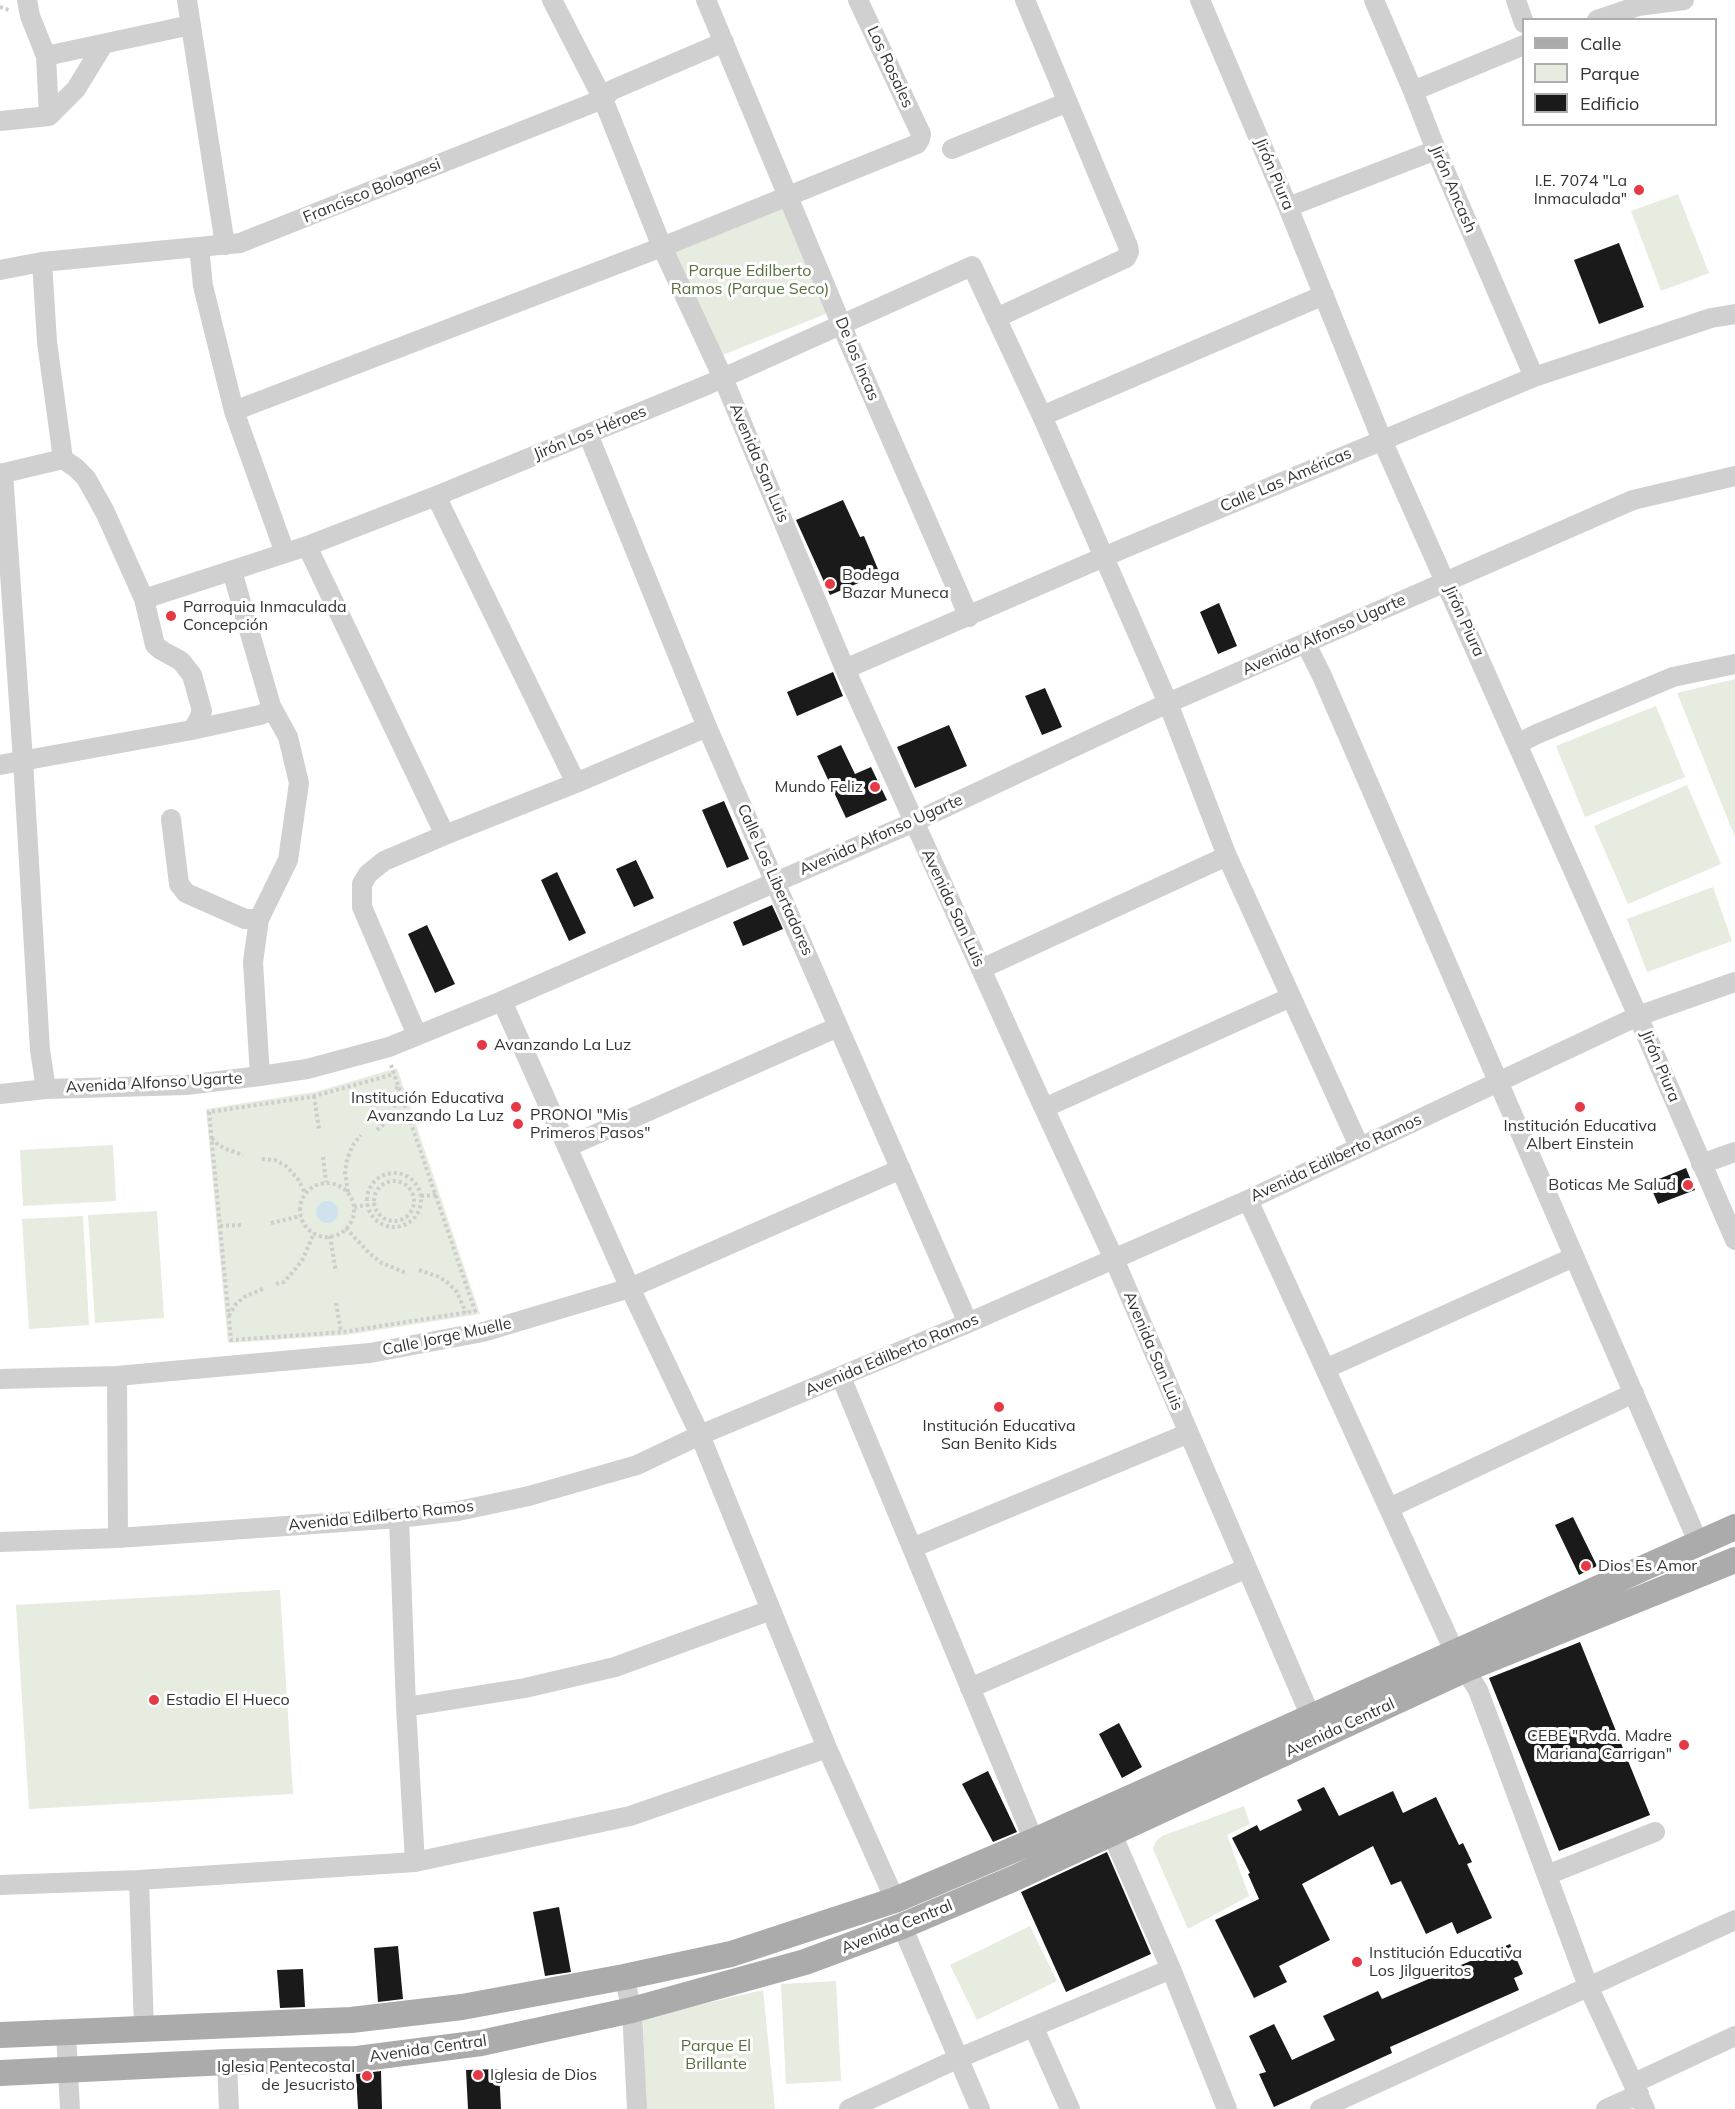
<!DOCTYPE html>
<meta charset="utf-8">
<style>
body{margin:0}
#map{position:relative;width:1735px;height:2109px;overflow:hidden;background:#fff;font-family:Mulish,sans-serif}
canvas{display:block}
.legend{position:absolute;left:1522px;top:18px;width:195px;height:108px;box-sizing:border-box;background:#fff;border:2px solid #adadad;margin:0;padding:8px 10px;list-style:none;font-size:18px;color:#333}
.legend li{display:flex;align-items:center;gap:12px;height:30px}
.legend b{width:30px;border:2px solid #adadad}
</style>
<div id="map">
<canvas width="1735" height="2109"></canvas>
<ul class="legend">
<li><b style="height:8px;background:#ababab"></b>Calle</li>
<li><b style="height:16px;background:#e6ecdf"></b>Parque</li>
<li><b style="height:16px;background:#1a1a1a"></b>Edificio</li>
</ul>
</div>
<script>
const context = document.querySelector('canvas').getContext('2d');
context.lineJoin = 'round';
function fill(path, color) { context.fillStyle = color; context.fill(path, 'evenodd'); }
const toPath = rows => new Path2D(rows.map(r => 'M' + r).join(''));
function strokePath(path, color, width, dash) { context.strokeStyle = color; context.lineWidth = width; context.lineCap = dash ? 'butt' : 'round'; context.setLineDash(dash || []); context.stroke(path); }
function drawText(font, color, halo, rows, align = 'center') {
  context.font = font + ' Mulish,sans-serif'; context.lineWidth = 6; context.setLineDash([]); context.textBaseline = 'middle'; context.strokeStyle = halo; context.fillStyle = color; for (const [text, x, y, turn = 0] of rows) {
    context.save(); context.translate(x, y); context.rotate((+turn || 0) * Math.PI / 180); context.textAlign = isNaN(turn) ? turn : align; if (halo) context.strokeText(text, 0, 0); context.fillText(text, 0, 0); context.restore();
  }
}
fill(toPath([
 [1678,194,1709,273,1661,291,1631,211],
 [779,198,828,313,720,356,671,247],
 [1735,679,1735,837,1677,693],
 [1656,706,1685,777,1585,817,1556,746],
 [1687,785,1721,864,1628,904,1594,826],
 [1713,887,1732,941,1647,972,1627,919],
 [397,1068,480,1314,346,1335,228,1343,206,1109,315,1092],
 [113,1145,116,1201,23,1206,20,1150],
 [157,1211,164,1318,95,1323,88,1215],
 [83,1216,89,1325,29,1329,22,1219],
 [280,1590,293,1794,29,1809,16,1605],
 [1244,1806,1250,1824,1227,1835,1249,1896,1188,1929,1153,1849,1156,1841,1162,1836],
 [1030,1926,1057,1981,977,2020,950,1965],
 [836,1981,841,2081,786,2084,781,1984],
 [763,1990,775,2109,646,2109,643,2018]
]), '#e6ecdf');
fill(toPath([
 '316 1212a11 11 0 1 1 22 0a11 11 0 1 1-22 0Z'
]), '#cfe2ee');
fill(toPath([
 [1619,243,1644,307,1599,324,1574,260],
 [843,500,860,537,864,536,880,574,830,595,796,520],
 [1219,603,1237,646,1218,654,1200,612],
 [833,672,843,696,797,716,787,692],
 [1045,688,1062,727,1042,735,1025,696],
 [949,725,967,766,915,788,897,747],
 [841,745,855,774,871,767,887,800,846,818,817,756],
 [724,801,749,859,727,868,702,810],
 [636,860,654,898,634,907,616,869],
 [557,872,586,933,569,941,541,880],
 [772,905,783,929,743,946,733,922],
 [427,925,455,984,435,993,408,934],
 [1686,1168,1695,1190,1658,1204,1649,1183],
 [1573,1517,1597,1566,1579,1575,1555,1525],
 [1580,1642,1650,1815,1559,1851,1489,1678],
 [1119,1723,1142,1767,1122,1778,1099,1734],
 [988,1771,1017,1832,993,1842,962,1784],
 [1324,1787,1339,1816,1393,1791,1403,1813,1436,1797,1459,1845,1463,1843,1472,1862,1467,1864,1492,1918,1457,1934,1452,1922,1426,1934,1401,1881,1391,1885,1373,1846,1302,1884,1330,1940,1279,1966,1287,1982,1254,1998,1215,1920,1259,1899,1248,1874,1250,1873,1232,1838,1257,1825,1260,1831,1302,1810,1297,1800],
 [1107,1852,1151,1954,1066,1992,1021,1892],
 [559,1907,571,1972,545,1976,533,1912],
 [1510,1944,1523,1974,1514,1978,1519,1990,1390,2047,1392,2053,1274,2107,1259,2074,1266,2072,1249,2036,1274,2024,1292,2060,1335,2040,1323,2016,1378,1991,1382,1999],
 [398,1946,403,1999,378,2002,374,1948],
 [303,1969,305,2007,280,2008,277,1970],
 [499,2069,501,2109,468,2109,466,2070],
 [381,2071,382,2109,358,2109,356,2074]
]), '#1a1a1a');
strokePath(toPath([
 [0,7,9,10],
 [391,1065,394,1074,397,1082,475,1311,343,1332,231,1340,209,1112,311,1097,394,1074],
 [314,1096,319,1129],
 [377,1130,390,1119,394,1113,397,1086],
 [212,1138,218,1145,226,1149,243,1155],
 [323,1157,326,1182],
 [262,1159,275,1160,286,1166,298,1179,305,1193],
 '367 1200a27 27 0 1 1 54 0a27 27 0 1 1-54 0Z',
 '374 1201a20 20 0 1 1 40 0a20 20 0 1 1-40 0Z',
 '300 1210a27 27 0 1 1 54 0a27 27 0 1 1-54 0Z',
 [348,1192,345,1173,347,1159,353,1145,361,1135],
 [421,1196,436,1195],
 [354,1207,367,1205],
 [271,1223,301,1216],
 [220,1226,243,1225],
 [346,1228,370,1254,382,1263,406,1273],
 [330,1236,336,1272],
 [419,1270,439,1277,447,1282,457,1292,466,1313],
 [276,1284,284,1282,302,1261,314,1233],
 [336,1303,341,1332],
 [229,1316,235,1305,244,1297,265,1288]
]), '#cdcdcd', 4, [3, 3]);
strokePath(toPath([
 [27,0,30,16,46,56,49,116],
 [187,0,225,245],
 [552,0,603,99,662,247,723,378,845,669,1044,1108,1114,1259,1311,1717],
 [706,0,847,338,969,617],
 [1200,0,1288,207,1382,440,1638,1016,1735,1240],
 [1374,0,1413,91,1436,150,1534,377],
 [1516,0,1524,23],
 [1597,20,1638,6,1684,0],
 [46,56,191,25],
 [1413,91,1524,45],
 [0,121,49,116,76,89,103,45],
 [952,149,1068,102],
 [1288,207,1436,150],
 [199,247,203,286,234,411,285,553],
 [42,262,47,342,63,459,76,468,86,478,105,512,144,599,155,645,161,650,181,661,192,675,202,711,198,721,192,730],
 [0,270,42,262,240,243,603,99,612,90,724,42],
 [996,318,1126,258,1129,252,1128,246,1025,0],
 [234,411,662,247,917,144,920,139,921,134,858,0],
 [1042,416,1324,295],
 [588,434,707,727,968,1323],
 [3,473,23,760,40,1050,46,1089],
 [0,474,63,459],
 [436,496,576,783],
 [307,546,445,835],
 [144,599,307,546,436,496,707,385,972,266,1042,416,1168,703,1227,856,1359,1146],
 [1306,644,1322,676,1699,1544],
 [845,669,1127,547,1534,377,1711,318,1735,314],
 [1517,744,1537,734,1673,677,1735,664],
 [0,765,192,730,260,715,267,712,271,706,232,571],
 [171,819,179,884,186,893,245,919,259,919,253,962,260,1076],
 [259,919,288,860,299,783,288,737,271,706],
 [981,969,1227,856],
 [502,1001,630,1288,700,1435,827,1748,895,1900],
 [417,1035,362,907,362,884,368,874,384,861,445,835,576,783,707,727],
 [0,1094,46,1089,186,1085,260,1076,307,1069,389,1047,502,1001,914,822,1168,703,1633,500,1735,476],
 [1044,1108,1291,997],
 [567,1147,838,1027],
 [1701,1164,1735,1152],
 [1248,1200,1455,1653,1478,1690,1588,1986,1645,2109],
 [1325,1369,1574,1257],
 [117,1376,118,1538],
 [841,1377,1034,1841],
 [0,1379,117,1376,370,1353,483,1332,630,1288,901,1169],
 [1389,1508,1634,1393],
 [399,1518,406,1707,415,1862],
 [0,1542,118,1538,399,1518,458,1511,529,1496,637,1465,700,1435,968,1323,1248,1200,1638,1016,1735,982],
 [912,1548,1189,1433],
 [970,1688,1247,1568],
 [406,1707,525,1688,615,1667,771,1610],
 [1112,1834,1171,1969,1227,2109],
 [1547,1875,1655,1832],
 [139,1880,144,2029],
 [0,1885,139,1880,415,1862,630,1816,827,1748],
 [902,1926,980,2109],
 [624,1977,632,2010,637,2109],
 [1034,2028,1070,2109],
 [66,2033,70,2109],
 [227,2062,229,2109],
 [1634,2083,1735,2036],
 [849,2109,959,2058,1171,1969],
 [1320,2109,1735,1920],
 [1606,2109,1639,2094]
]), '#d0d0d0', 20);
strokePath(toPath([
 [0,2035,351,2020,462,2007,624,1977,731,1954,895,1900,1034,1841,1735,1527],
 [0,2073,227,2062,357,2059,481,2043,632,2010,805,1962,902,1926,1015,1878,1466,1669,1735,1560]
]), '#ababab', 26);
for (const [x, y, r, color] of [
 [1639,190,6,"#e63946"],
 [830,584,6,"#e63946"],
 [171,616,6,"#e63946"],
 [875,787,6,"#e63946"],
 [482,1045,6,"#e63946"],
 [516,1107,6,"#e63946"],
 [1580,1107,6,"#e63946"],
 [518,1124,6,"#e63946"],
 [1688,1185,6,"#e63946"],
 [999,1407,6,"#e63946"],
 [1586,1566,6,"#e63946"],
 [154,1700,6,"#e63946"],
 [1684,1745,6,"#e63946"],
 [1357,1962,6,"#e63946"],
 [478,2075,6,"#e63946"],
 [367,2076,6,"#e63946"]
]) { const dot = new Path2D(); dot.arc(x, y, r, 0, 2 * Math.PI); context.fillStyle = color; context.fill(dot); strokePath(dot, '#fff', 2); }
drawText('16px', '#333', '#fff', [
 ["Los Rosales",890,67,65],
 ["Jirón Piura",1274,174,67],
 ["Jirón Ancash",1453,189,67],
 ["Francisco Bolognesi",372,191,-22],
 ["De los Incas",857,359,67],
 ["Jirón Los Héroes",590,433,-22],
 ["Avenida San Luis",759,463,67],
 ["Calle Las Américas",1286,480,-23],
 ["Jirón Piura",1464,621,66],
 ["Avenida Alfonso Ugarte",1324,635,-24],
 ["Avenida Alfonso Ugarte",881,835,-24],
 ["Calle Los Libertadores",775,880,66],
 ["Avenida San Luis",953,908,65],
 ["Jirón Piura",1660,1066,67],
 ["Avenida Alfonso Ugarte",154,1083,-3],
 ["Avenida Edilberto Ramos",1336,1158,-25],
 ["Calle Jorge Muelle",447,1337,-12],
 ["Avenida San Luis",1153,1351,67],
 ["Avenida Edilberto Ramos",892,1355,-23],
 ["Avenida Edilberto Ramos",381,1516,-6],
 ["Avenida Central",1340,1728,-25],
 ["Avenida Central",897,1927,-22],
 ["Avenida Central",428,2049,-8]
]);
drawText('16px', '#333', '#fff', [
 ["I.E. 7074 \"La",1627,181,"right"],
 ["Inmaculada\"",1627,199,"right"],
 ["Bodega",842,575],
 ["Bazar Muneca",842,593],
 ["Parroquia Inmaculada",183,607],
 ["Concepción",183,625],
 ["Mundo Feliz",863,787,"right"],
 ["Avanzando La Luz",494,1045],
 ["Institución Educativa",504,1098,"right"],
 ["Avanzando La Luz",504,1116,"right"],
 ["PRONOI \"Mis",530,1115],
 ["Primeros Pasos\"",530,1133],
 ["Institución Educativa",1580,1126,"center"],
 ["Albert Einstein",1580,1144,"center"],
 ["Boticas Me Salud",1676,1185,"right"],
 ["Institución Educativa",999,1426,"center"],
 ["San Benito Kids",999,1444,"center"],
 ["Dios Es Amor",1598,1566],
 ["Estadio El Hueco",166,1700],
 ["CEBE \"Rvda. Madre",1672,1736,"right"],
 ["Mariana Carrigan\"",1672,1754,"right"],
 ["Institución Educativa",1369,1953],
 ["Los Jilgueritos",1369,1971],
 ["Iglesia Pentecostal",355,2067,"right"],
 ["de Jesucristo",355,2085,"right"],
 ["Iglesia de Dios",490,2075]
], 'left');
drawText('16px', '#56703f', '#fff', [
 ["Parque Edilberto",750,271],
 ["Ramos (Parque Seco)",750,289],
 ["Parque El",716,2046],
 ["Brillante",716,2064]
]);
</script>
